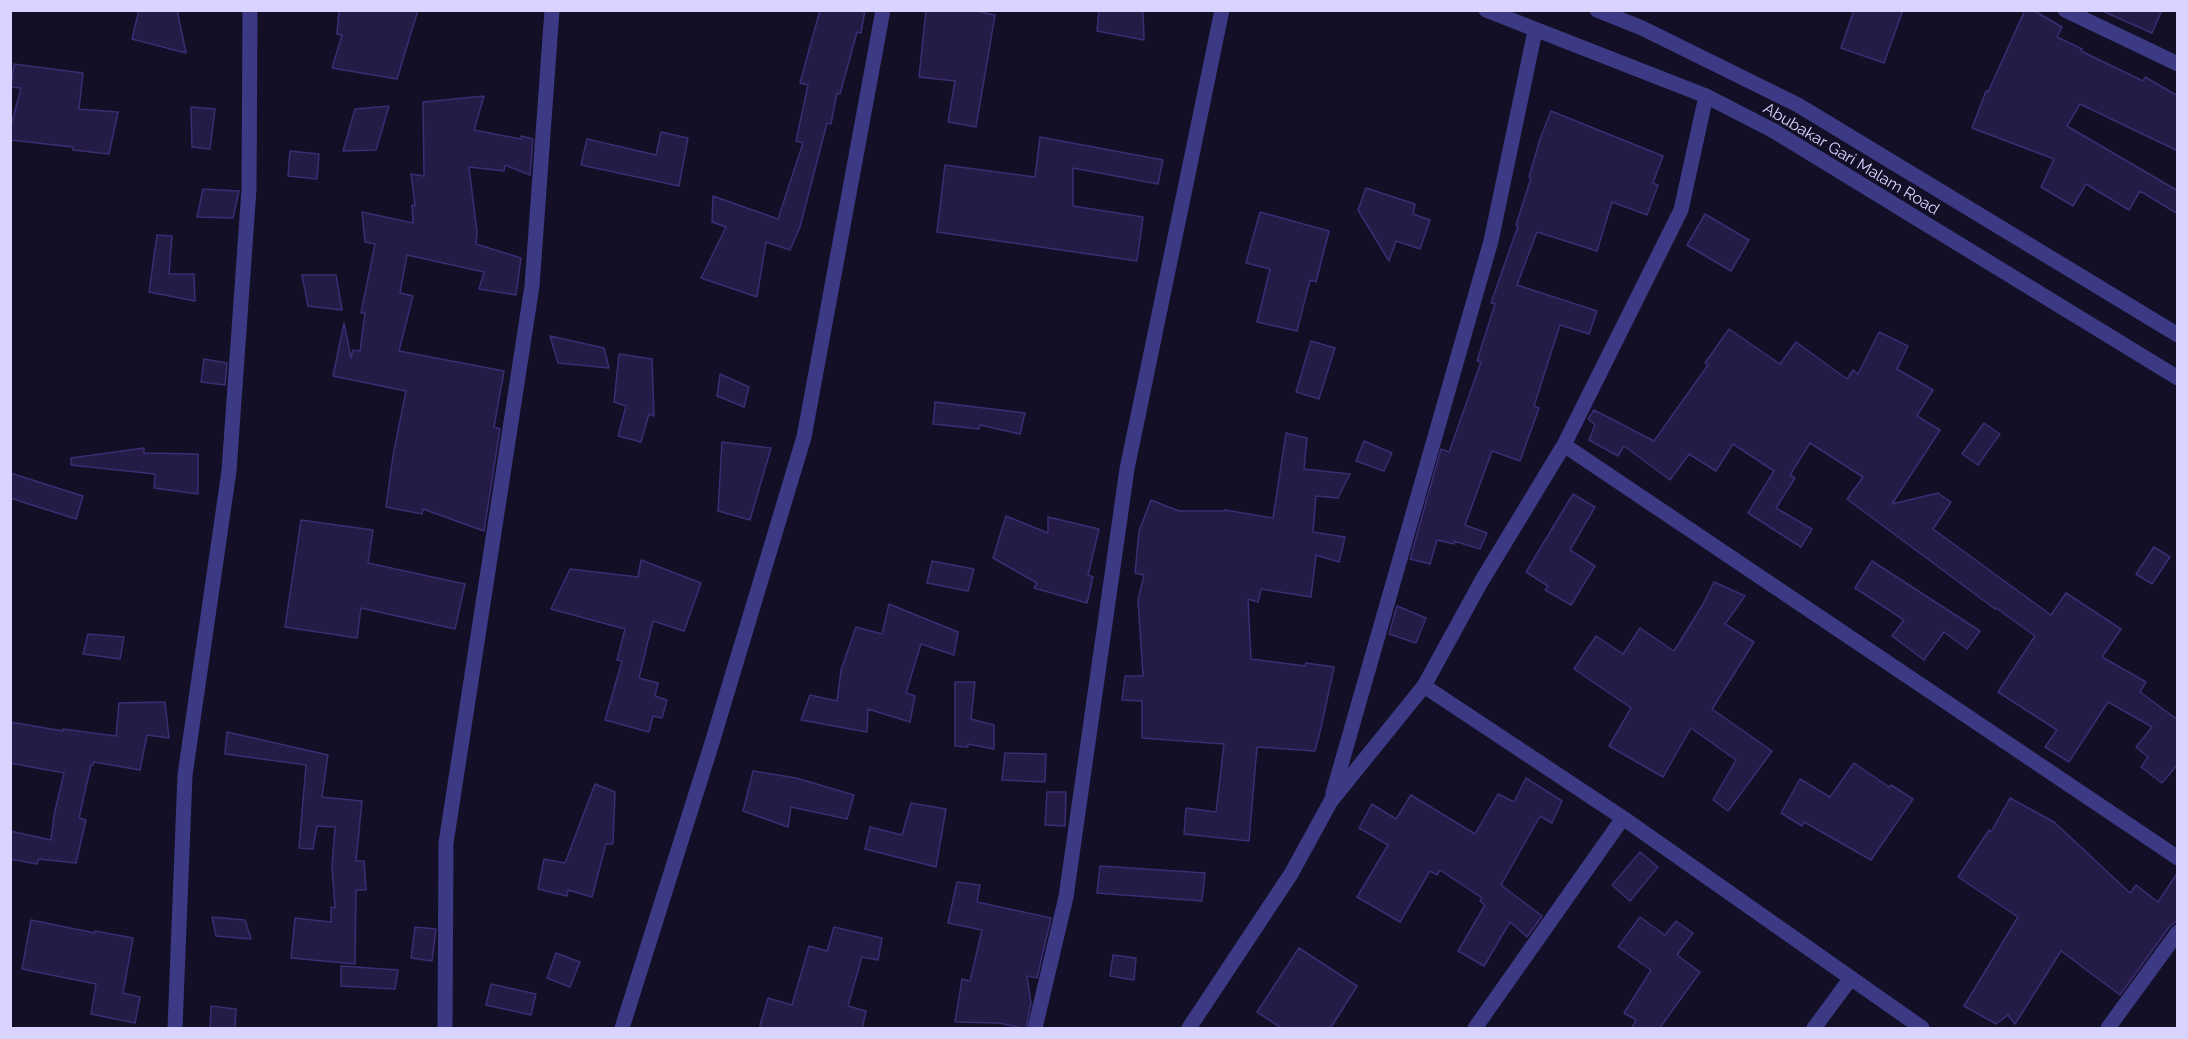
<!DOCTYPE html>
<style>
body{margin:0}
#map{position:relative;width:2188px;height:1039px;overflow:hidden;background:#130f26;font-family:Raleway,sans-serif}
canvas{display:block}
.frame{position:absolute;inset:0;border:12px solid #d9d4ff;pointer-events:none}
</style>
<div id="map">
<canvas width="2188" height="1039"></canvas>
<div class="frame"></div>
</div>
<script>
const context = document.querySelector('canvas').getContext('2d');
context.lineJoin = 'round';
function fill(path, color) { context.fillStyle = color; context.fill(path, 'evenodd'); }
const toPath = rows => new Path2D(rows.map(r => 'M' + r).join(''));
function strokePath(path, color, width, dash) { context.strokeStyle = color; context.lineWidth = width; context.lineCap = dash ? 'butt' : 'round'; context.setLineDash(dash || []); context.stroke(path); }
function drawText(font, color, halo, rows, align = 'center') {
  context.font = font + ' Raleway,sans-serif'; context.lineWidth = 4.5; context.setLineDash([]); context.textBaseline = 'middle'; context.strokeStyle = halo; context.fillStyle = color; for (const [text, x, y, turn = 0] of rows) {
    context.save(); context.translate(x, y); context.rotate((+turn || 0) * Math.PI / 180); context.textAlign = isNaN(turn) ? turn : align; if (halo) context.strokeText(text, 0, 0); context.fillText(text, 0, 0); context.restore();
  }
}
const building = toPath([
 [139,10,177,10,186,53,132,39,139,10],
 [339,10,418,10,397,79,332,68,342,35,337,34,339,10],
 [820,10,865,10,861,33,857,32,840,94,837,93,831,124,827,123,800,227,790,250,766,242,757,297,701,278,726,227,712,222,713,196,778,219,803,143,796,141,808,85,800,83,820,10],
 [926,10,971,10,995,15,976,127,948,122,955,81,919,77,926,10],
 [1099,10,1143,10,1144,40,1097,31,1099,10],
 [1854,10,1903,10,1884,63,1841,48,1854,10],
 [2025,10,2033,10,2062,27,2057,37,2082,49,2081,51,2143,81,2145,77,2178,96,2178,151,2080,104,2067,126,2178,191,2178,214,2140,191,2129,210,2086,184,2073,206,2041,187,2054,159,1972,128,1986,91,1988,92,2025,10],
 [2100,10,2162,10,2152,33,2100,10],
 [14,64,83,73,79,109,118,112,109,154,73,150,73,147,10,140,10,130,21,88,11,87,14,64],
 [484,96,474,130,521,139,521,136,533,139,530,175,505,165,504,171,469,167,477,232,476,244,521,258,516,295,479,289,484,272,407,255,400,293,413,296,399,351,504,371,494,427,500,429,484,531,423,509,422,514,386,507,393,456,406,391,333,376,344,323,351,358,353,350,360,351,365,313,361,313,375,244,365,242,362,212,413,223,412,205,415,206,411,174,424,176,423,102,484,96],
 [389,106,376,150,343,151,355,109,389,106],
 [191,107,215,109,210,149,192,147,191,107],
 [1551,111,1663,156,1653,183,1658,185,1647,215,1612,202,1597,251,1537,232,1517,285,1597,311,1589,334,1560,325,1534,406,1539,408,1520,461,1492,451,1465,525,1487,533,1480,549,1454,541,1454,544,1437,540,1430,564,1410,559,1441,449,1449,452,1481,362,1477,361,1495,304,1491,303,1518,226,1516,225,1531,178,1529,177,1540,139,1551,111],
 [661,132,688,138,679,186,581,165,587,139,656,155,661,132],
 [1040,137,1163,160,1158,184,1073,168,1073,206,1143,217,1137,261,937,232,945,165,1035,177,1040,137],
 [290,151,319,154,317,179,288,176,290,151],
 [1366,188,1415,204,1413,214,1430,220,1420,249,1396,241,1389,261,1358,210,1366,188],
 [203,189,239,191,233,218,197,217,203,189],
 [1260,212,1329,231,1316,282,1310,280,1297,331,1257,322,1270,269,1246,263,1260,212],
 [1705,214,1749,240,1731,271,1687,245,1705,214],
 [157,235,172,236,169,274,194,274,195,301,149,292,157,235],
 [302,275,336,275,342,310,308,306,302,275],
 [1729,329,1780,364,1796,342,1847,379,1853,370,1858,374,1879,332,1908,346,1897,369,1933,390,1917,416,1940,430,1892,504,1938,493,1951,502,1933,529,2051,615,2066,593,2121,629,2102,657,2146,682,2140,692,2178,720,2178,764,2162,783,2141,767,2148,757,2136,747,2152,727,2108,702,2069,762,2045,747,2057,730,1998,692,2035,636,1996,608,1995,609,1847,499,1863,477,1810,443,1790,475,1795,478,1776,508,1812,529,1801,547,1748,513,1774,471,1733,444,1716,471,1689,454,1670,480,1624,446,1618,456,1589,440,1595,425,1588,419,1594,410,1654,441,1708,365,1705,363,1729,329],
 [550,336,604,348,609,368,558,363,550,336],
 [1311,341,1335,348,1319,399,1296,392,1311,341],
 [619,354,652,359,654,416,649,414,641,442,618,436,626,406,614,402,619,354],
 [204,359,227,363,225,385,201,382,204,359],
 [720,374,749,387,744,407,717,396,720,374],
 [935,402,1025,413,1020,434,980,425,979,429,933,424,935,402],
 [1984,423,2000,434,1978,465,1962,454,1984,423],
 [1286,433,1307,438,1304,469,1350,474,1338,498,1316,496,1313,532,1345,537,1339,562,1316,555,1311,597,1261,589,1258,602,1248,599,1251,659,1305,666,1306,663,1334,667,1321,728,1315,751,1257,747,1249,841,1184,834,1186,808,1216,812,1224,744,1142,738,1142,701,1122,700,1125,676,1143,676,1138,600,1144,575,1135,573,1139,531,1151,500,1179,511,1225,511,1225,510,1273,518,1286,433],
 [1364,441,1392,453,1384,471,1356,461,1364,441],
 [722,442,771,448,750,520,718,511,722,442],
 [144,448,144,453,198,454,198,494,154,488,155,474,71,465,71,458,144,448],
 [10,473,83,496,76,519,10,498,10,473],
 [1573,494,1595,507,1570,550,1595,566,1571,605,1545,590,1548,586,1526,572,1573,494],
 [1006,516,1048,533,1048,517,1099,529,1088,575,1093,577,1087,603,1034,588,1037,583,993,558,1006,516],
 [301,520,373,530,368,563,465,584,455,629,361,608,357,638,285,627,301,520],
 [2154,547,2170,557,2152,584,2136,574,2154,547],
 [641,560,701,583,684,631,653,621,639,678,658,683,655,696,667,700,662,718,653,716,649,732,605,720,622,661,617,660,625,629,551,609,570,569,638,577,641,560],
 [932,561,974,569,968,591,927,583,932,561],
 [1872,561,1980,631,1967,649,1944,632,1924,660,1892,636,1904,620,1855,588,1872,561],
 [1714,582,1745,596,1725,624,1754,642,1712,709,1772,751,1728,811,1713,800,1736,760,1691,728,1663,777,1609,746,1631,708,1574,669,1596,636,1623,654,1640,628,1674,651,1702,606,1714,582],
 [889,604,958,632,954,655,921,644,906,693,915,696,910,722,868,709,867,732,801,720,810,695,837,701,841,670,856,627,882,634,889,604],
 [1397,606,1426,618,1416,643,1389,634,1397,606],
 [88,634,124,637,120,659,83,654,88,634],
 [955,682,975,682,971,719,994,725,994,749,968,744,968,747,955,746,955,682],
 [165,702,169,738,147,735,140,770,94,762,93,765,91,765,79,818,86,820,76,863,39,859,37,864,10,859,10,831,51,840,54,815,64,773,10,763,10,722,63,731,63,729,116,736,119,703,165,702],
 [227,732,328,755,322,797,362,801,356,861,364,861,366,890,356,890,355,964,291,958,295,918,331,922,331,907,335,908,332,867,335,827,317,826,313,849,299,848,306,765,225,754,227,732],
 [1005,753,1046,754,1045,782,1002,780,1005,753],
 [1854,763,1889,787,1891,785,1913,799,1871,860,1804,822,1802,826,1781,813,1800,779,1830,797,1854,763],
 [753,771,796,778,854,795,847,819,791,807,788,827,743,811,753,771],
 [1526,778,1562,801,1552,823,1540,816,1501,885,1542,916,1527,937,1510,922,1484,966,1458,951,1485,905,1480,901,1482,898,1440,870,1437,875,1430,871,1400,922,1357,897,1388,845,1359,828,1372,804,1396,819,1411,795,1475,834,1498,794,1514,802,1526,778],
 [595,784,615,792,613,844,606,844,592,897,568,890,567,896,538,889,544,859,565,863,595,784],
 [1047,792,1066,792,1065,826,1045,825,1047,792],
 [2010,798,2054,822,2130,893,2136,885,2158,902,2178,872,2178,920,2170,926,2120,995,2061,951,2015,1024,2008,1015,1996,1024,1964,1006,2018,917,1958,877,1989,830,1991,832,2010,798],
 [911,803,946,809,936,867,865,849,870,827,902,835,911,803],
 [1640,852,1658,867,1630,901,1612,885,1640,852],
 [1100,866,1205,873,1202,901,1097,893,1100,866],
 [957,882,980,885,977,902,1051,918,1037,978,1027,976,1031,1003,1026,1029,999,1023,955,1022,962,979,970,981,982,930,948,923,957,882],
 [212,917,245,920,251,939,216,936,212,917],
 [1640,917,1665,935,1676,921,1693,933,1677,955,1700,972,1659,1029,1631,1029,1636,1020,1624,1013,1651,970,1618,947,1640,917],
 [31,920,95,933,95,931,133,938,123,993,140,997,135,1023,91,1014,96,984,22,969,31,920],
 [415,927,436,929,432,961,411,958,415,927],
 [834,927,882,938,878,960,862,957,848,1006,866,1011,862,1029,759,1029,768,998,792,1005,809,946,827,951,834,927],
 [1299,948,1357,986,1330,1029,1283,1029,1257,1012,1299,948],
 [556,953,580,962,570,987,547,978,556,953],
 [1113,955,1136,958,1134,980,1110,976,1113,955],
 [341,966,398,970,395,989,341,986,341,966],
 [491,984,536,994,531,1015,486,1005,491,984],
 [211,1006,236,1009,235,1029,210,1029,211,1006]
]);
fill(building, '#241b47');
strokePath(building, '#3b2d73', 1.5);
strokePath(toPath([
 [2065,10,2178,64],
 [1564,445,2178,858],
 [1424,686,1623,818,1922,1028],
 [1333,793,1491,241,1535,31],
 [175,1028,185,775,229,471,249,189,250,10],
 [445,1028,446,843,532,286,552,10],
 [622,1028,711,746,804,437,883,10],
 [1035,1028,1066,897,1127,469,1222,10],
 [1189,1028,1291,874,1331,801,1424,686,1481,582,1564,445,1681,210,1706,96],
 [1475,1028,1623,818],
 [1814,1028,1851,978],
 [2108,1028,2178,932]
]), '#3d3a85', 15);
strokePath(toPath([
 [1486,10,1706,96,1774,131,2178,378],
 [1597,10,1642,28,1798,105,2178,335]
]), '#3d3a85', 15);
drawText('16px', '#d9d4ff', '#130f26', [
 ["Abubakar Gari Malam Road",1851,159,31]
]);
</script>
